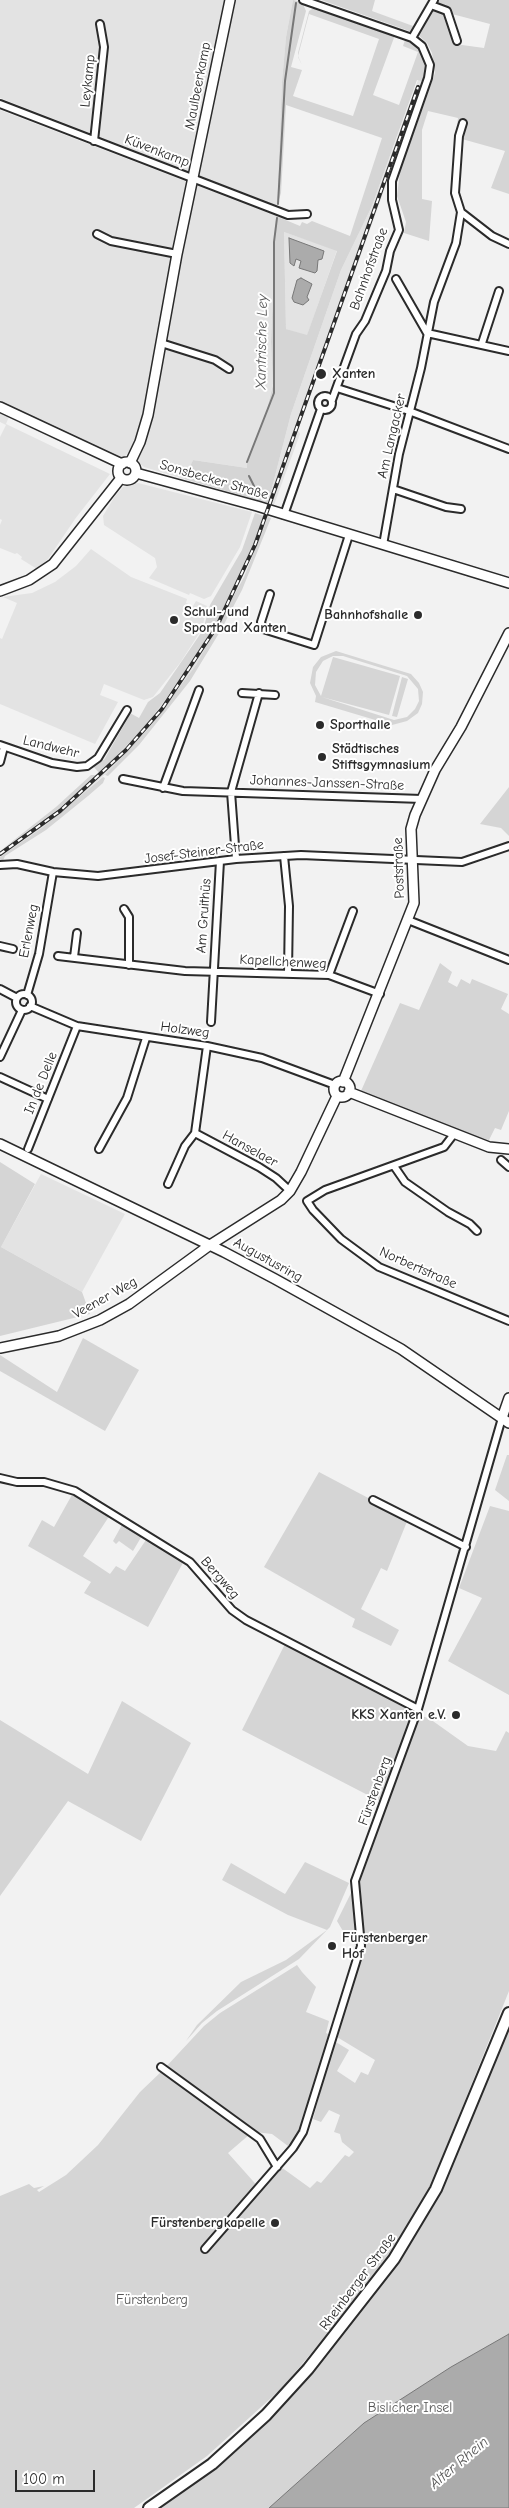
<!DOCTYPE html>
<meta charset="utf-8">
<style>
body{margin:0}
#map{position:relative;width:509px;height:2508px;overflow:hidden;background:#f2f2f2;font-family:"Comic Neue",sans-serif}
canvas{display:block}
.scale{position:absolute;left:15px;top:2470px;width:80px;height:22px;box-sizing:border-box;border:2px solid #2b2b2b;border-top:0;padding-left:6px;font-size:15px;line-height:18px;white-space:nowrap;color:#2b2b2b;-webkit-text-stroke:4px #fff;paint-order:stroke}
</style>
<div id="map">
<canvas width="509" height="2508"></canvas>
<div class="scale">100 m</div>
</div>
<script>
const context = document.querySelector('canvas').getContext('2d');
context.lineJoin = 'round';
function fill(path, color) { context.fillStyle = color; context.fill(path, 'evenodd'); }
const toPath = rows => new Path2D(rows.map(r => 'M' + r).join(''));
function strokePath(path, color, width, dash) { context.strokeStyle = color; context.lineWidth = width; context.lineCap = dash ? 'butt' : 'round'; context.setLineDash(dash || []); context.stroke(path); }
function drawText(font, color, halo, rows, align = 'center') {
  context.font = font + ' "Comic Neue",sans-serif'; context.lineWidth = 4; context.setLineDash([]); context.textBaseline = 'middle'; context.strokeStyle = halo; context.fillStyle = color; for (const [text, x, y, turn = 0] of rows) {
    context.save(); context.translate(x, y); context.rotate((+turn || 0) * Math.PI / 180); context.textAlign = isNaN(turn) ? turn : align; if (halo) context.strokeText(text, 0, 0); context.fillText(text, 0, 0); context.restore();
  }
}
fill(toPath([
 [0,0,293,0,286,37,282,82,277,206,0,98],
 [418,80,423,82,298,430,300,434,274,505,232,601,196,665,147,730,110,770,75,801,43,827,0,857,0,851,94,780,126,747,178,683,213,629,232,593,256,539,268,503,291,414,341,270,372,206],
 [0,110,276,216,271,342,273,384,265,416,247,463,247,468,193,460,184,479,144,467,139,463,137,455,130,451,125,456,120,458,12,409,6,424,110,474,75,519,48,559,37,569,21,559,22,557,17,553,15,554,0,548,0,525,2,520,0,519,0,437,6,425,0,422],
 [284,232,337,250,307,336,286,329],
 [138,483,252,512,240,547,211,596,204,599,190,593,189,595,149,578,157,567,155,558,104,525,103,516,115,496,123,487],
 [91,549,131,577,187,599,186,603,193,606,196,601,207,606,202,629,180,663,153,697,144,700,104,684,100,695,118,702,95,744,0,704,0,638,2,639,17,603,3,597,32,593,55,582,76,566],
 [41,1174,125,1214,82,1292,1,1247]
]), '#e3e3e3');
fill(toPath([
 [293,0,302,2,306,11,291,67,302,70,293,96,353,116,379,39,309,14,298,56,302,65,298,57,298,53,309,11,316,7,395,35,373,95,399,105,418,52,403,46,405,40,410,39,422,50,428,68,424,82,417,80,372,206,341,270,291,414,268,503,184,479,193,460,247,468,247,463,265,416,273,385,271,342,276,216,300,226,302,222,307,224,312,221,350,236,382,138,286,105,281,193,277,206,282,82,286,37],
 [284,232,337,251,307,335,286,329],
 [321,0,375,0,372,11,413,26,428,0,432,0,412,32],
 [436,0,509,0,509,194,491,188,505,151,462,139,455,140,458,118,428,111,422,130,422,199,432,201,429,241,404,233,406,222,397,196,400,171,435,73,432,53,427,43,416,33,432,7,446,12,455,46,462,45,484,48,490,24,452,14,449,12,449,9,436,4],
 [255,513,264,516,256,539,232,593,213,629,178,683,145,726,100,774,93,766,100,758,104,760,128,718,125,715,130,713,139,718,148,702,160,693,203,630,210,605,242,550],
 [268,517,271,518,242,590,221,630,190,681,139,745,108,776,105,775,147,730,196,665,244,577],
 [336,651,411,674,419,683,423,692,422,704,418,713,407,721,392,725,315,702,316,696,310,683,313,667,321,657],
 [333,656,343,656,407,676,418,689,419,701,415,709,407,717,394,720,322,697,389,715,400,676,333,657,321,696,315,685,316,672,323,661],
 [402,677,408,679,397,717,392,716],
 [91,775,99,775,57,810,0,851,56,807],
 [103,777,105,778,103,783,88,796,46,830,5,856,3,861,0,863,0,857,43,827],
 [509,787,509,836,501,828,480,824],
 [440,963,452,972,448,982,457,987,461,979,470,984,472,979,508,994,501,1009,509,1014,509,1111,501,1130,495,1128,489,1140,471,1135,361,1091,400,1003,419,1010],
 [0,1162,35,1184,1,1247,82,1292,90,1314,0,1336],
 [83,1338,139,1370,105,1431,0,1371,0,1355,57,1392],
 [507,1455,509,1455,509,1501,495,1490],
 [319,1472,408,1519,387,1571,381,1568,361,1609,399,1630,391,1646,352,1627,355,1619,264,1567],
 [73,1493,110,1515,83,1556,110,1574,116,1566,125,1571,148,1537,184,1561,148,1627,84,1593,91,1582,28,1546,42,1520,54,1527],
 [490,1506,509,1511,509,1695,448,1661,482,1598,459,1588],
 [123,1523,143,1534,133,1551,119,1541,116,1544,113,1541],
 [285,1644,411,1707,412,1712,430,1719,468,1746,496,1751,506,1731,509,1733,509,1991,427,2195,408,2228,363,2292,281,2389,207,2456,134,2508,0,2508,0,2196,29,2184,34,2188,44,2186,37,2190,39,2192,66,2175,98,2145,140,2092,163,2070,250,2134,228,2153,261,2190,281,2167,310,2188,317,2181,321,2183,345,2155,349,2157,354,2152,342,2142,340,2134,334,2132,340,2115,329,2110,321,2122,313,2119,334,2041,349,2050,337,2071,355,2083,361,2072,368,2075,375,2060,337,2037,336,2034,364,1949,357,1890,387,1805,242,1730],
 [122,1701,191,1743,141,1841,68,1801,0,1896,0,1720,88,1774],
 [305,1862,349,1883,330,1927,299,1959,217,2011,202,2023,186,2041,197,2025,241,1982,286,1960,327,1930,288,1915,222,1880,231,1863,285,1894],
 [353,1889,357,1929,356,1940,347,1938,337,1921],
 [297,1965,302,1972,316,1987,306,2012,329,2021,326,2033,330,2035,301,2131,292,2146,288,2146,272,2134,255,2132,164,2069,204,2026,220,2013],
 [509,2019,509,2508,159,2508,211,2470,315,2366,396,2266,441,2188]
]), '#d5d5d5');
const water = toPath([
 [289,238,324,251,322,259,318,260,317,271,315,273,299,268,301,261,296,259,294,266,290,263,289,238],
 [301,278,312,284,307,297,309,300,303,305,294,302,292,298,297,280,301,278],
 [509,2334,509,2508,269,2508,364,2423,451,2367,509,2334]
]);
fill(water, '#ababab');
strokePath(water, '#787878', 1);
strokePath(toPath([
 [278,204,285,81,296,3],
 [247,462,274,393,274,242,277,218],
 [249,476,256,490]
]), '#787878', 2);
const street = toPath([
 [303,0,412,38,422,46,430,65,428,78,392,181,392,200,399,230,390,251,386,271,365,321,356,334,332,400],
 [431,5,447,11,457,41],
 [412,38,434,0],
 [0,104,288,215,307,214],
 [463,123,459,136,455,193,461,212,492,236,509,244],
 [94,141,104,47,100,24],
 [97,234,111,241,177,254],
 [396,279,427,333],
 [427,333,509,351],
 [161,343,215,360,229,369],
 [482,343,499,291],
 [337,388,409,411,509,449],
 '318 403a7 7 0 1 1 14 0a7 7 0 1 1-14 0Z',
 [393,489,446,507,461,509],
 [284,515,321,409],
 [383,545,399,454,421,368,434,302,456,243,461,212],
 [270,594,261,622,263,629,314,645,349,535],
 [242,693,275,695],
 [0,745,52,763,77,767,87,766,98,758,127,710],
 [0,762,4,747],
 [123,779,183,791,422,799],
 [163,788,199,690],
 [284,856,289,906,288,973],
 [236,859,231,792,259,693],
 [0,865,17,864,53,872,98,876,236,859,301,855,462,862,509,846],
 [124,909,129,917,129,965],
 [408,920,509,960],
 [0,946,13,949],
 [58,956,185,971,329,975,380,994],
 [74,957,77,933],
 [329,975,353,911],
 [0,989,17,998],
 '16 1002a8 8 0 1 1 16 0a8 8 0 1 1-16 0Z',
 [27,995,39,954,53,872],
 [30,1006,77,1026,207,1046,262,1058,335,1085],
 [211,1022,220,861],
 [0,1057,22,1010],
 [0,1077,48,1099],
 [195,1133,259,1167,276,1178,290,1191],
 [454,1134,444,1147,325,1190,307,1201,313,1210,341,1239,379,1267,509,1321],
 [28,1149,77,1026],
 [99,1149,127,1098,146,1038],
 [501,1160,509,1167],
 [394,1166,405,1182,448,1212,470,1224,477,1231],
 [168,1184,185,1146,195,1133,207,1046],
 [0,1478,17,1482,44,1482,75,1491,190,1562,232,1610,246,1620,418,1709],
 [373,1500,466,1547],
 [161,2067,260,2139,277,2167],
 [205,2249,293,2148,303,2132,361,1946,355,1881,418,1709,502,1418]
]);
const secondary = toPath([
 [0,407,122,464],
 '118 471a9 9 0 1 1 18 0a9 9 0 1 1-18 0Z',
 [130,463,140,442,148,415,177,254,230,0],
 [136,473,257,506,509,583],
 [0,591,29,580,53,564,121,478],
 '334 1089a8 8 0 1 1 16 0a8 8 0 1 1-16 0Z',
 [343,1082,414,903,411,829,415,815,435,770,461,727,509,633],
 [349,1092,489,1147,509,1149],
 [0,1144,224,1252,275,1279,401,1349,509,1423],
 [0,1348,59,1336,100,1320,129,1304,210,1245,281,1200,290,1191,301,1172,337,1096],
 [502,1418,509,1398]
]);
const primary = toPath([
 [149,2508,212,2464,266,2415,308,2369,394,2259,436,2189,509,2013]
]);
strokePath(street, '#2b2b2b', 10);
strokePath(secondary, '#2b2b2b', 12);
strokePath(primary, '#2b2b2b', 14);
strokePath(street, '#fff', 6);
strokePath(secondary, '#fff', 9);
strokePath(primary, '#fff', 10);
const rail = toPath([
 [0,854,60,811,126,750,162,709,217,626,255,545,418,87]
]);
strokePath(rail, '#2b2b2b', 4);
strokePath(rail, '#fff', 2, [5.5]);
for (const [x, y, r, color] of [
 [321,374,6,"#2b2b2b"],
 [418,615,5,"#2b2b2b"],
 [174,620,5,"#2b2b2b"],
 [320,725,5,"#2b2b2b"],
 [322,757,5,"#2b2b2b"],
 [456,1715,5,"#2b2b2b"],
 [332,1946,5,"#2b2b2b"],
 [275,2223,5,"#2b2b2b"]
]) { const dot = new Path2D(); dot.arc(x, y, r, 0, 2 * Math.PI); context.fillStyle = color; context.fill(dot); strokePath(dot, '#fff', 2); }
drawText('14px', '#2b2b2b', '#fff', [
 ["Leykamp",88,81,-84],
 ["Maulbeerkamp",198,86,-79],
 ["Küvenkamp",157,151,21],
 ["Bahnhofstraße",369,269,-70],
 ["Am Langacker",392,436,-77],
 ["Sonsbecker Straße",214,480,16],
 ["Landwehr",51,747,14],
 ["Johannes-Janssen-Straße",327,783,2],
 ["Josef-Steiner-Straße",204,852,-7],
 ["Poststraße",399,868,-92],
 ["Am Gruithüs",204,916,-86],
 ["Erlenweg",29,931,-79],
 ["Kapellchenweg",283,962,3],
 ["Holzweg",185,1030,8],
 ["In de Delle",41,1083,-68],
 ["Hanselaer",250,1149,29],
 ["Augustusring",268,1260,29],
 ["Norbertstraße",418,1268,24],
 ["Veener Weg",105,1298,-29],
 ["Bergweg",220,1578,49],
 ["Fürstenberg",375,1791,-70],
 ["Rheinberger Straße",358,2282,-53]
]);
drawText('bold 14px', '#2b2b2b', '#fff', [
 ["Xanten",332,374],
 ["Schul- und",184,612],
 ["Sportbad Xanten",184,628],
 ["Bahnhofshalle",408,615,"right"],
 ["Sporthalle",330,725],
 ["Städtisches",332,749],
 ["Stiftsgymnasium",332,765],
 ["KKS Xanten e.V.",446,1715,"right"],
 ["Fürstenberger",342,1938],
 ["Hof",342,1954],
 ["Fürstenbergkapelle",265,2223,"right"]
], 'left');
drawText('14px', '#565656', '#fff', [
 ["Fürstenberg",152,2300],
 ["Bislicher Insel",410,2408]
]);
drawText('italic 15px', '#585858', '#fff', [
 ["Xantrische Ley",262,342,-89],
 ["Alter Rhein",459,2463,-40]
]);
</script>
